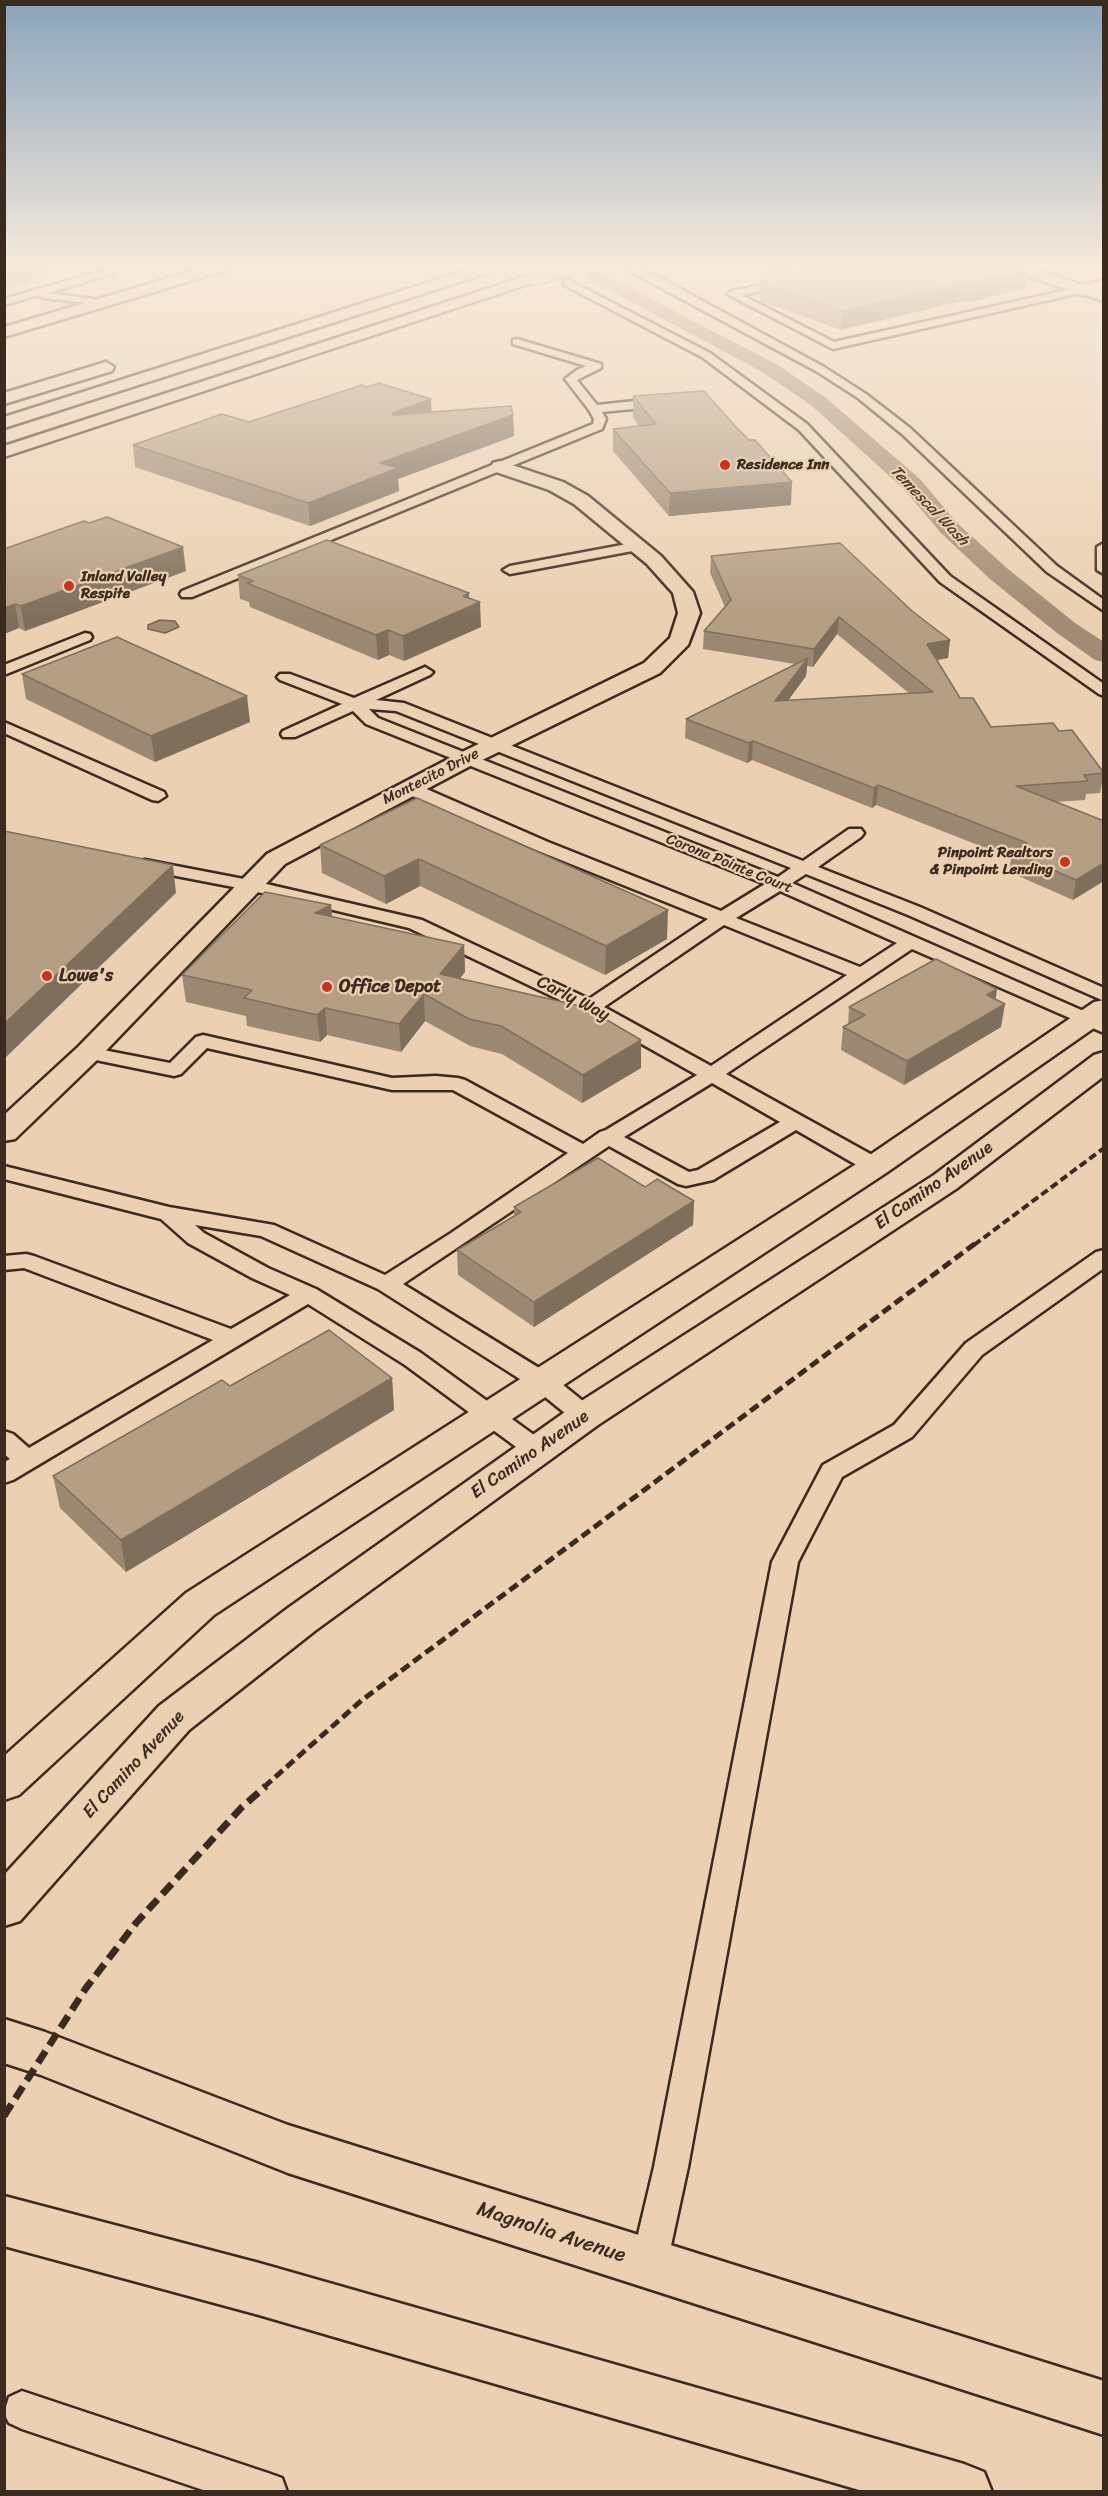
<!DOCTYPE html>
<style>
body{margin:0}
#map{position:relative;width:1108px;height:2496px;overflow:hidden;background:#ebd1b2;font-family:Sriracha,sans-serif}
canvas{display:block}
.frame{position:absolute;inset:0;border:6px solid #3b2a1e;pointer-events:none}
</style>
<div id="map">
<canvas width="1108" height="2496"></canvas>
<div class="frame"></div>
</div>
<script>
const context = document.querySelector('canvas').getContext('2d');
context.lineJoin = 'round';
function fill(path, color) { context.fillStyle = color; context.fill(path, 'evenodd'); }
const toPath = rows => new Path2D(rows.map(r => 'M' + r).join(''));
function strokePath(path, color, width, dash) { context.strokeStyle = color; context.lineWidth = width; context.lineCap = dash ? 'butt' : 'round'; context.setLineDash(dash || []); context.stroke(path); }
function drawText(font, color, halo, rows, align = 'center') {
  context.font = font + ' Sriracha,sans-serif'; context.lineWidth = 4.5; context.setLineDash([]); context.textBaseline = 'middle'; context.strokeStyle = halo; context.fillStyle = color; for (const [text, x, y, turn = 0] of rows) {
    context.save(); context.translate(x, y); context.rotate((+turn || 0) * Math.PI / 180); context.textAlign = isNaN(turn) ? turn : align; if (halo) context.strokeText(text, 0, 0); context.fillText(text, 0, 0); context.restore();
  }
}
const water = toPath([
 [160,620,175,621,179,627,165,633,148,629,148,625,160,620]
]);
fill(water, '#a18b74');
strokePath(water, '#786452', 1.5);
fill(toPath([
 [595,270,778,365,826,398,920,479,957,523,1008,569,1075,623,1104,642,1104,662,1095,660,1057,633,990,579,941,533,904,489,812,406,764,373,589,279,586,275,589,271,595,270]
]), '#a18b74');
const service = toPath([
 [187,267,219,267,220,269,215,272,192,270,187,267],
 [622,267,635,267,664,280,824,367,866,394,910,428,1057,566,1104,600,1104,611,1047,572,902,434,858,398,816,371,622,267],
 [111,268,115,269,115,273,48,293,100,300,104,301,104,305,43,298,38,295,4,305,4,299,111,268],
 [791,279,795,280,795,284,742,295,834,342,1080,287,1085,290,1080,293,833,349,727,294,732,291,791,279],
 [568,280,710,353,807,424,950,576,1104,684,1104,696,1099,694,940,582,799,430,702,357,564,285,564,281,568,280],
 [517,339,601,364,601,368,577,380,597,405,663,398,669,402,663,406,602,412,606,419,602,429,192,597,182,597,180,594,182,591,593,424,594,419,589,410,565,379,577,370,586,366,513,344,513,340,517,339],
 [638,542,643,543,645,546,643,549,510,574,503,570,510,566,638,542],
 [1104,543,1104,574,1097,570,1097,547,1104,543],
 [85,633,90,634,92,637,90,640,4,675,4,665,85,633],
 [425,667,433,672,430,675,376,700,404,703,803,861,849,829,861,829,864,833,861,837,818,867,920,907,1104,988,1104,1001,908,915,806,874,792,883,1104,1020,1104,1033,912,949,726,1074,883,1161,886,1166,883,1171,875,1172,867,1171,796,1130,713,1180,686,1186,678,1184,609,1146,403,1284,552,1376,594,1410,597,1416,594,1422,585,1424,576,1422,534,1388,378,1289,261,1236,195,1225,204,1233,268,1268,316,1289,421,1353,545,1443,549,1449,545,1455,536,1458,527,1455,405,1365,308,1304,13,1480,4,1483,4,1462,10,1459,4,1454,4,1431,13,1434,29,1448,213,1340,24,1268,4,1270,4,1256,26,1254,34,1256,231,1329,290,1295,252,1278,188,1243,161,1219,4,1179,4,1166,169,1207,274,1225,385,1275,451,1233,568,1153,453,1090,392,1090,207,1048,181,1074,174,1076,81,1057,78,1053,81,1049,88,1047,170,1063,196,1037,203,1035,392,1078,436,1076,458,1078,465,1080,583,1144,600,1132,606,1130,697,1075,583,1011,409,928,249,890,145,870,139,869,136,865,139,861,145,860,249,880,422,920,589,999,708,919,536,850,403,792,401,788,403,784,415,784,548,842,721,911,765,884,366,724,353,711,295,737,283,737,281,734,283,731,342,704,280,680,277,677,280,674,290,674,354,698,425,667],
 [369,709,396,711,791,868,778,877,378,718,369,709],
 [780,891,897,943,860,967,736,918,780,891],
 [724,925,847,975,711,1066,604,1007,724,925],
 [712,1083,780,1122,698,1170,689,1172,624,1137,712,1083],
 [4,722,164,792,166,796,158,801,152,800,4,733,4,722],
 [1104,1250,1104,1268,982,1355,912,1437,842,1477,798,1562,688,2167,667,2264,662,2276,649,2282,636,2276,631,2264,654,2167,772,1562,823,1465,894,1425,966,1343,1096,1252,1104,1250],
 [22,2391,268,2473,282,2478,287,2492,209,2492,22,2429,9,2423,4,2413,9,2397,22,2391]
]);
const minor = toPath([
 [500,461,563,482,588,496,661,556,693,592,700,613,688,645,660,673,474,764,285,864,98,1059,15,1139,4,1141,4,1115,78,1047,267,854,458,754,644,663,670,638,678,613,673,593,647,564,574,504,549,490,493,471,491,467,493,463,500,461],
 [1104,1000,1104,1021,886,1173,214,1615,19,1795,4,1800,4,1756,186,1593,864,1159,1094,1002,1104,1000],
 [1104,1052,1104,1076,956,1189,598,1425,316,1630,189,1730,20,1921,4,1926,4,1875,159,1706,288,1608,572,1407,934,1175,1094,1055,1104,1052]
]);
const tertiary = toPath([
 [206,267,229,267,227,270,4,337,4,327,206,267],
 [1104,280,1104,289,1080,295,1072,290,1075,287,1104,280]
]);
const primary = toPath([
 [1005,267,1027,267,1104,292,1104,301,1007,270,1005,267],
 [4,2019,45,2032,288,2125,1104,2381,1104,2435,288,2173,41,2075,4,2063,4,2019],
 [4,2196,259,2263,964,2464,984,2472,992,2492,866,2492,259,2315,4,2246,4,2196]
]);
const motorway = toPath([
 [477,267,488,267,490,270,488,273,4,428,4,417,477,267],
 [536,273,541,274,543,277,541,280,4,457,4,446,536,273],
 [106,362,114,367,112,371,4,404,4,393,106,362]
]);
strokePath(service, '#3b2a1e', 5);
strokePath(minor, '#3b2a1e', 5);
strokePath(tertiary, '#3b2a1e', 5);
strokePath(primary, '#3b2a1e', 5);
strokePath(motorway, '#3b2a1e', 5);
fill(service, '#ebd1b2');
fill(minor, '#ebd1b2');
fill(tertiary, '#ebd1b2');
fill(primary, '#ebd1b2');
fill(motorway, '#ebd1b2');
strokePath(toPath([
 [974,1245,1104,1148]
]), '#3b2a1e', 4, [8, 4]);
strokePath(toPath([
 [264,1787,362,1700,976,1243]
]), '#3b2a1e', 5, [10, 5]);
strokePath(toPath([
 [4,2116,86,1988,136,1923,242,1807,266,1786]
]), '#3b2a1e', 7, [14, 7]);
const motorwayBridge = toPath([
 [536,277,568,267]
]);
strokePath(motorwayBridge, '#3b2a1e', 19, []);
strokePath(motorwayBridge, '#ebd1b2', 16);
fill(toPath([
 [4,267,57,267,18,287,4,286],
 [758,267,1020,267,1026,288,969,302,965,300,841,330,760,301,761,282,770,273,770,271],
 [633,396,791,505,669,516,613,451,613,429,639,426,633,418],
 [431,412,513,415,514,436,398,479,399,491,310,526,135,467,133,445,249,422],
 [4,549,186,571,25,631,19,628,4,634],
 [711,556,912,611,950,640,948,658,937,660,960,698,991,727,1059,731,1104,773,1100,793,1086,794,1085,800,1056,802,1104,821,1073,900,1009,872,1011,858,876,805,872,808,752,760,747,763,685,738,686,719,795,664,703,649,704,631,725,607,710,573],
 [837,634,910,694,788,700,806,676,807,666,813,667],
 [238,575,469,598,481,627,404,661,389,655,378,660,250,607,249,602,240,599],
 [22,674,250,722,155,762,26,699],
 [417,798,667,939,605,975,420,886,386,904,322,873,320,845],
 [331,905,332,917,464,945,465,972,459,979,641,1068,582,1103,502,1054,470,1046,425,1021,401,1052,327,1035,320,1042,247,1026,246,1016,186,1002,182,975],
 [996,999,1001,1027,904,1085,841,1050,843,1027,848,1025,849,1007],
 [645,1187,694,1201,693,1225,534,1327,458,1275,457,1250,514,1216,514,1207],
 [392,1378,394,1410,126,1572,60,1508,53,1476,230,1386]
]), '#9b8872');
fill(toPath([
 [27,267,57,267,18,287,16,273],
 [770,267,835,267,769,281],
 [1029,270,1026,288,969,302,971,283],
 [967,282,965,300,841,330,842,311],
 [431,399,432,421,394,435,393,413],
 [513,415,514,436,398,479,399,491,310,526,308,503,380,463],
 [792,482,791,505,669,516,670,493],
 [183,547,186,571,25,631,21,606],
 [469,593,469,607,480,602,481,627,404,661,403,636,463,596],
 [15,604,19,628,4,634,4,608],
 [839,617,837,634,813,667,814,649],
 [388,630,389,655,378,660,376,635],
 [950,640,948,658,925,662,927,644],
 [808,658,806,676,774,720,775,701],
 [247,696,250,722,155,762,151,736],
 [753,741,752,760,747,763,749,743],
 [878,785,876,805,872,808,874,788],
 [419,859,420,886,386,904,384,876],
 [1104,863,1104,881,1073,900,1076,880],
 [173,865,176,893,4,1059,4,1024],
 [331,905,333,932,315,913],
 [668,910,667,939,605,975,606,946],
 [464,945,465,972,441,1002,440,974],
 [997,989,994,1010,1005,1004,1001,1027,904,1085,907,1061,987,995],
 [424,994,425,1021,401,1052,399,1024],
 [325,1008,327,1035,320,1042,317,1015],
 [641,1040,641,1068,582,1103,583,1075],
 [694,1201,693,1225,534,1327,534,1302],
 [392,1378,394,1410,126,1572,121,1540]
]), '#7e6f5c');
const building = toPath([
 [4,267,27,267,16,273,4,271,4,267],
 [797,267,1020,267,1029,270,971,283,967,282,842,311,761,282,765,274,797,267],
 [379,383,431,399,393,413,393,415,511,406,513,415,380,463,398,468,308,503,133,445,222,414,249,422,362,385,367,387,379,383],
 [704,391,735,426,749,440,755,440,792,482,670,493,613,429,656,424,633,396,704,391],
 [107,517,183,547,21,606,15,604,4,608,4,549,84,521,89,523,107,517],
 [327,540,469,593,463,596,480,602,403,636,388,630,376,635,247,583,253,581,238,575,327,540],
 [840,543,912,611,950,640,927,644,960,698,973,698,991,727,1053,723,1059,731,1072,730,1104,773,1084,775,1088,781,1016,786,1104,821,1104,863,1076,880,1012,852,1027,843,878,785,874,788,753,741,749,743,686,719,808,658,775,701,933,692,839,617,814,649,704,631,731,600,711,556,840,543],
 [117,637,247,696,151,736,22,674,117,637],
 [417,798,668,910,606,946,419,859,384,876,320,845,417,798],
 [4,831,173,865,4,1024,4,831],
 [265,892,331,905,315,913,464,945,440,974,585,1007,641,1040,583,1075,501,1026,469,1019,424,994,399,1024,325,1008,317,1015,244,998,252,990,182,975,265,892],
 [936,959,997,989,987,995,1005,1004,907,1061,843,1027,865,1015,849,1007,936,959],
 [598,1158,645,1187,657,1179,694,1201,534,1302,457,1250,521,1212,514,1207,598,1158],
 [329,1330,392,1378,121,1540,53,1476,222,1380,230,1386,329,1330]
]);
fill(building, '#b49e84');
strokePath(building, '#7e6f5c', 1.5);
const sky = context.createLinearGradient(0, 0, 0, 617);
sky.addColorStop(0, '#8ba4ba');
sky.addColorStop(0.43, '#f6eadc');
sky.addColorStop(1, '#f6eadc00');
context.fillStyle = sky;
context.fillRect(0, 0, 1108, 617);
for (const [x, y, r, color] of [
 [725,465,6,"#c8321e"],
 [69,586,6,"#c8321e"],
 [1065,862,6,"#c8321e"],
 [47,976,6,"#c8321e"],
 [327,987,6,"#c8321e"]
]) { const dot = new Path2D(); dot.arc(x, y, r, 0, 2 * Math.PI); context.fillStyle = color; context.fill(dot); strokePath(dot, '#ebd1b2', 2); }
drawText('bold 15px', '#3b2a1e', '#ebd1b2', [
 ["Residence Inn",737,465],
 ["Inland Valley",81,577],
 ["Respite",81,594],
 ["Pinpoint Realtors",1053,853,"right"],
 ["& Pinpoint Lending",1053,870,"right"]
], 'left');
drawText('15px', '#3b2a1e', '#ebd1b2', [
 ["Montecito Drive",431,777,-27],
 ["Corona Pointe Court",729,864,22]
]);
drawText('italic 16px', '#4f3d2f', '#ebd1b2', [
 ["Temescal Wash",929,506,46]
]);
drawText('bold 18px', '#3b2a1e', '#ebd1b2', [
 ["Lowe's",59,976],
 ["Office Depot",339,987]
], 'left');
drawText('18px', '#3b2a1e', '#ebd1b2', [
 ["Carly Way",573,999,27],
 ["El Camino Avenue",934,1186,-35],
 ["El Camino Avenue",530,1455,-35],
 ["El Camino Avenue",134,1765,-47]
]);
drawText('21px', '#3b2a1e', '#ebd1b2', [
 ["Magnolia Avenue",551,2233,18]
]);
</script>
